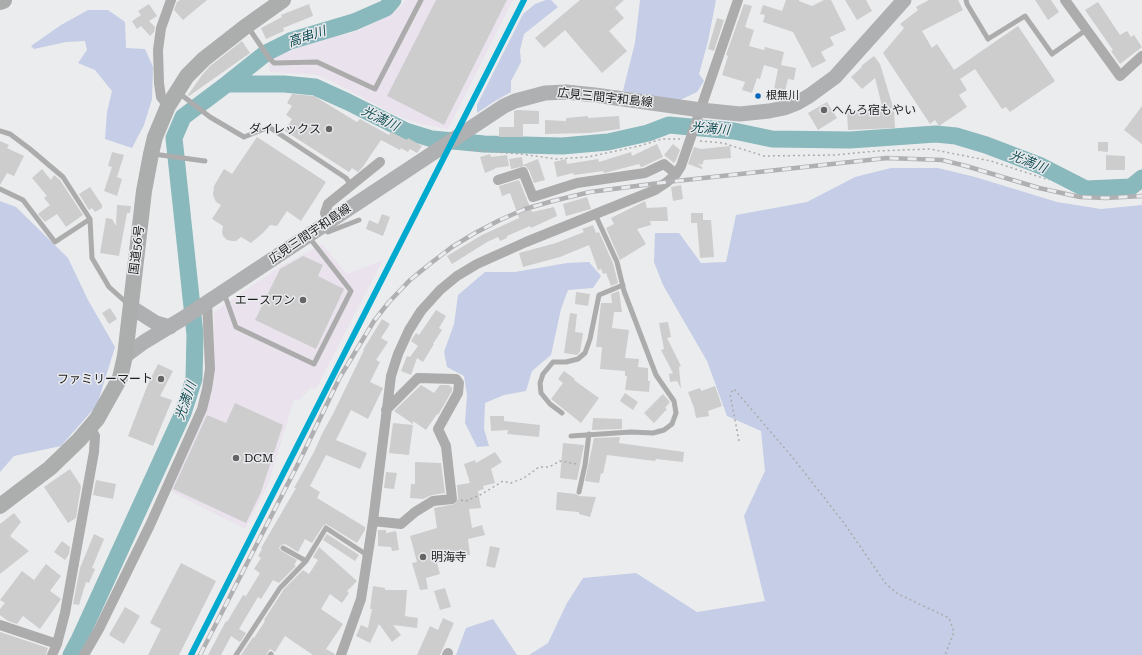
<!DOCTYPE html>
<meta charset="utf-8">
<style>
body{margin:0}
canvas{display:block;background:#ebeced}
</style>
<canvas width="1142" height="655"></canvas>
<script>
const context = document.querySelector('canvas').getContext('2d');
context.lineJoin = 'round';
function fill(path, color) { context.fillStyle = color; context.fill(path, 'evenodd'); }
const toPath = rows => new Path2D(rows.map(r => 'M' + r).join(''));
function strokePath(path, color, width, dash) { context.strokeStyle = color; context.lineWidth = width; context.lineCap = dash ? 'butt' : 'round'; context.setLineDash(dash || []); context.stroke(path); }
function drawText(font, color, halo, rows, align = 'center') {
  context.font = font + ' "Roboto Serif","Noto Sans JP",serif'; context.lineWidth = 3; context.setLineDash([]); context.textBaseline = 'middle'; context.strokeStyle = halo; context.fillStyle = color; for (const [text, x, y, turn = 0] of rows) {
    context.save(); context.translate(x, y); context.rotate((+turn || 0) * Math.PI / 180); context.textAlign = isNaN(turn) ? turn : align; if (halo) context.strokeText(text, 0, 0); context.fillText(text, 0, 0); context.restore();
  }
}
fill(toPath([
 [405,0,513,0,448,129,420,124,395,115,331,81,317,75,270,72,268,61,287,50,315,40,352,33,383,19,403,4],
 [322,244,347,274,383,260,316,389,311,388,299,401,294,400,268,485,245,529,170,491,212,394,214,371,214,312,281,266]
]), '#eae3ee');
fill(toPath([
 [546,0,551,0,558,7,524,34,520,50,521,62,511,81,511,92,495,101,477,113,477,105,523,14,535,4],
 [640,0,716,0,708,41,699,74,704,81,697,92,678,101,623,91,635,43],
 [88,10,108,10,125,22,126,48,145,49,153,67,152,99,144,125,132,148,105,139,107,112,112,91,95,70,78,63,87,50,85,41,66,42,34,49,31,46,61,25],
 [891,168,938,168,975,177,1057,202,1101,209,1142,205,1142,655,529,655,548,643,567,603,583,578,636,573,697,612,765,601,744,516,765,471,761,431,727,416,707,361,663,285,654,262,655,233,679,233,701,263,726,262,736,215,807,202,855,177],
 [0,201,16,207,68,258,88,300,115,347,97,405,61,446,14,456,0,472],
 [589,262,601,276,593,288,568,290,561,309,551,355,532,371,526,391,504,395,485,403,484,429,489,446,477,447,465,423,467,395,464,376,447,367,444,352,454,324,458,295,485,272,515,272,567,263],
 [493,619,517,655,456,655,466,628]
]), '#c5cde7');
strokePath(toPath([
 [227,84,284,84,315,87,348,102,406,131,432,139,484,144,562,146,608,142,648,133,669,125,734,131,772,139,850,140,936,134,956,136,986,145,1041,166,1086,189,1131,187,1142,178],
 [71,655,79,640,183,413,194,379,195,335,174,138,183,117,227,84,266,53,290,41,354,22,386,8,393,0]
]), '#89b8bd', 17);
fill(toPath([
 [180,0,207,0,183,20,174,10,177,2],
 [436,0,507,0,444,125,387,96],
 [580,0,624,0,615,8,624,18,609,31,627,51,602,73,565,30,544,48,535,38],
 [786,0,799,0,799,1,812,6,824,0,831,0,846,30,830,37,834,45,821,52,826,61,812,68,793,32,763,22,765,15,760,14,763,5,782,11],
 [845,0,866,0,872,11,857,20],
 [929,0,958,0,963,10,922,31,932,48,937,44,954,70,1018,26,1055,81,1010,112,1006,107,1002,109,975,69,960,79,967,90,959,95,967,107,939,126,935,120,930,124,883,53,904,28,900,24,918,10,916,7],
 [1035,0,1051,0,1059,12,1048,20],
 [1098,2,1120,35,1127,31,1131,37,1134,35,1142,47,1120,64,1111,51,1113,50,1085,10],
 [149,4,157,16,149,21,155,27,154,32,150,36,141,26,137,29,132,21,141,15,138,11],
 [309,4,313,16,283,28,284,31,266,39,261,28,282,17,281,15],
 [744,4,752,6,745,27,754,30,749,46,764,50,765,47,784,52,781,65,796,68,794,80,788,79,785,91,774,89,778,69,764,65,760,79,757,78,752,93,742,90,745,82,722,75,728,56,726,55],
 [717,18,724,20,714,51,708,49],
 [242,41,250,53,189,96,188,95,202,75,210,66],
 [874,56,880,64,894,110,895,128,848,130,847,112,883,110,875,78,862,89,851,77,862,67,861,66],
 [292,94,314,96,357,122,360,119,389,135,391,132,407,140,408,138,422,146,417,153,410,149,408,152,401,148,400,150,381,140,362,168,358,172,352,168,349,172,285,131,292,119,286,115,292,106,287,103],
 [827,102,837,118,818,130,808,113],
 [1142,106,1142,144,1124,130],
 [517,110,539,111,539,124,523,124,523,137,499,137,499,127,514,127,514,111],
 [588,116,588,118,619,116,620,129,589,133,545,134,545,120,566,121,566,118],
 [257,137,326,182,301,221,287,211,277,226,270,225,264,232,251,243,241,237,236,241,232,241,227,240,223,236,222,232,223,226,212,219,221,205,216,202,213,195,214,186,224,169,232,174],
 [0,141,9,145,7,148,24,156,14,176,7,173,0,185],
 [1098,142,1108,142,1108,152,1098,151],
 [657,144,663,157,642,167,641,167,639,164,612,171,604,173,603,171,574,175,573,173,557,177,554,162,566,159,567,164,598,159,599,162,631,152,632,156],
 [673,144,680,150,676,160,674,163,664,155],
 [730,146,731,158,704,160,702,165,697,163,703,168,702,169,688,164,694,147,701,149],
 [112,152,124,155,117,177,122,179,117,196,104,191,112,167,108,166],
 [490,154,491,157,507,155,509,166,495,168,495,169,485,173,480,157],
 [1106,155,1125,156,1125,170,1106,170],
 [522,157,523,165,538,159,545,180,534,183,529,170,525,166,511,169,509,159],
 [42,169,51,180,54,175,60,180,83,215,66,227,57,214,45,222,38,214,50,205,44,198,47,196,32,178],
 [519,180,532,212,554,207,557,216,531,228,530,226,507,236,507,238,500,241,498,237,487,242,452,264,447,256,482,235,519,218,510,193,502,196,499,186],
 [681,185,683,199,673,201,671,187],
 [90,187,102,205,102,208,95,212,92,208,89,210,79,194],
 [587,197,591,209,566,216,563,204],
 [645,201,647,208,667,207,668,221,650,221,651,225,637,229,646,244,620,260,606,228,614,224,611,218],
 [117,205,131,206,130,213,127,213,119,256,100,253,106,218,112,219,116,226],
 [691,213,703,213,703,220,711,220,714,257,700,258,697,223,691,223],
 [382,214,390,217,383,236,366,229,369,220,378,224],
 [593,225,596,233,599,232,613,263,618,283,611,286,606,273,603,274,601,269,598,270,589,245,560,257,523,267,519,253,556,243,584,232,582,229],
 [303,256,323,265,318,276,344,289,316,349,255,320,280,269],
 [619,291,622,312,614,312,612,328,629,330,625,358,639,359,638,367,648,368,648,381,650,381,649,392,625,390,627,376,625,376,625,371,600,369,602,347,596,347,601,303,612,303,611,294],
 [576,292,590,294,588,306,575,304],
 [110,308,117,319,109,324,102,313],
 [436,310,446,316,439,328,442,330,433,344,434,344,423,362,417,358,411,375,401,371,407,356,410,357,418,346,411,341,416,333,419,335],
 [570,313,577,314,575,332,583,333,580,352,577,355,564,353],
 [382,319,390,324,381,338,388,342,376,360,380,362,370,382,383,388,368,419,351,410,336,440,367,453,360,469,326,455,310,486,320,492,317,498,365,527,365,530,357,543,326,524,323,526,312,543,305,539,298,552,285,544,281,545,279,548,280,550,297,560,294,565,296,566,279,583,273,580,261,599,258,597,239,629,246,633,240,642,231,636,221,655,208,655,226,621,227,622,243,595,246,596,260,573,254,569,261,558,258,556,262,549,261,548,296,488,294,488,314,452,322,434,334,412,364,350,363,350],
 [668,322,671,337,667,338,681,366,679,367,681,389,677,381,670,382,669,374,673,373,661,350,664,349,659,323],
 [158,364,173,371,160,396,172,400,153,446,128,436,148,384],
 [564,371,575,379,574,380,599,398,581,423,551,399,563,383,558,379],
 [421,385,434,393,440,385,449,385,452,388,452,391,441,410,438,415,437,414,426,430,413,421,413,424,394,411],
 [715,386,722,406,708,411,709,416,696,418,694,408,688,392,700,388,701,391],
 [625,393,638,402,633,410,620,401],
 [663,394,670,402,665,408,667,409,654,423,644,413],
 [235,403,283,425,261,492,246,523,173,489,207,415,226,423],
 [490,416,504,416,504,421,540,425,539,437,507,434,508,430,491,431],
 [593,418,622,419,622,429,592,430],
 [393,423,413,425,409,455,389,453],
 [620,437,619,443,684,452,683,462,656,459,655,461,607,455,603,474,601,473,599,483,585,481,594,438],
 [563,443,584,445,577,480,560,478],
 [495,452,502,462,491,469,495,483,483,486,484,489,478,491,481,508,469,509,472,528,482,525,485,535,468,539,470,555,452,557,453,560,437,563,440,574,426,578,428,589,420,590,412,563,417,562,410,536,437,528,434,508,455,504,458,499,457,485,470,483,464,464,475,460,476,463],
 [415,462,441,463,445,493,432,495,423,499,410,498,411,484,415,484],
 [70,469,81,486,76,518,68,523,44,487],
 [386,472,397,473,394,489,384,488],
 [96,480,116,484,113,499,93,495],
 [557,492,576,494,579,496,596,497,590,517,579,514,579,512,556,510],
 [14,513,21,522,10,536,29,551,0,574,0,524],
 [378,530,386,530,386,533,396,531,399,550,392,551,391,547,378,546],
 [94,534,104,539,92,568,95,569,89,583,86,582,79,605,73,604,80,568],
 [327,534,359,555,355,561,323,540],
 [62,541,70,547,69,554,65,560,54,552],
 [490,546,500,548,495,568,486,566],
 [319,547,357,581,347,591,349,593,342,603,330,594,321,609,343,624,326,649,335,654,335,655,313,655,285,636,275,652,270,649,266,655,241,655,253,637,254,638,265,621,264,620,284,589,303,570,309,574,318,560,313,557],
 [181,563,216,581,179,655,148,655,161,629,150,623],
 [46,564,61,576,50,591,61,599,40,629,23,616,17,624,8,621,0,615,0,609,5,603,0,600,22,571,34,580],
 [373,586,385,588,385,590,407,590,405,616,418,618,417,628,393,625,401,635,392,642,379,624,370,643,356,636,361,625,368,628,372,609,370,609],
 [445,588,451,607,440,610,434,591],
 [125,607,140,616,124,644,109,635],
 [443,618,454,623,440,655,417,655,430,626,438,630],
 [0,632,48,648,46,655,0,655]
]), '#cdcdce');
strokePath(toPath([
 [700,141,723,143,764,156,834,155,877,151,930,149,991,161,1049,180],
 [471,150,521,154,556,159,588,157,639,146,662,139,680,139],
 [739,441,730,394,734,389,793,458,844,523,886,584,898,594,949,618,954,632,945,655],
 [461,500,466,501,482,494,503,481,511,483,524,478,539,467,549,467,560,461,577,464]
]), '#acabac', 1.5, [2, 3]);
strokePath(toPath([
 [966,0,967,4,988,39,1025,16,1052,54,1086,30],
 [248,27,269,58,274,63,317,62,375,89,421,0],
 [179,93,210,117,244,137,269,127,346,178,351,185],
 [0,131,10,134,30,149,63,177,90,219,92,258,109,287,128,304],
 [153,154,205,161],
 [0,189,23,200,55,242,90,219],
 [322,227,328,232,359,220],
 [224,293,236,327,314,364,351,291,308,236],
 [562,413,550,404,541,393,540,383,543,374,553,362,566,362,578,359,585,353,590,339,599,295,623,285],
 [571,436,631,432,653,433,664,430,672,424,676,413,674,401,656,375,624,291,617,262,595,214],
 [579,492,585,465,589,434],
 [283,548,306,561],
 [236,655,280,588,306,561,326,528,367,555],
 [270,655,271,654]
]), '#acacac', 5);
strokePath(toPath([
 [1065,0,1120,76,1142,56],
 [168,106,161,97,159,83,158,50,161,28,171,0],
 [498,180,523,172,533,197,577,183,645,173,664,164,676,174],
 [328,222,325,213,328,204,380,162],
 [373,521,401,524,415,512,433,501,452,499,446,446,438,429,458,393,459,383,456,379,418,378,386,410],
 [0,625,57,644],
 [52,655,57,644,65,613,94,452,95,436,90,427],
 [84,655,99,629,150,525,202,409,207,389,210,369,207,302],
 [341,655,361,599,373,521,391,376,398,354,409,330,421,311,440,290,457,276,477,264,526,242,655,190,667,182,676,174,681,166,738,0],
 [447,655,448,653]
]), '#acacac', 10);
strokePath(toPath([
 [131,307,156,323,170,327],
 [125,356,144,342,182,319,504,106,515,101,545,93,566,92,595,95,701,110,740,114,769,111,784,108,797,103,809,96,835,77,904,0]
]), '#afb0b1', 15);
strokePath(toPath([
 [0,506,50,468,79,440,97,419,120,378,125,356,144,191,151,154,155,137,168,106,187,76,204,59,245,27,283,0]
]), '#acaeae', 16);
strokePath(toPath([
 [0,1,3,0]
]), '#aaabab', 18);
const rail = toPath([
 [200,655,299,462,340,377,374,321,389,302,410,280,431,263,452,247,475,233,500,220,525,209,553,201,590,192,667,182,887,158,942,160,966,166,1039,188,1080,197,1106,198,1142,196]
]);
strokePath(rail, '#b0b0b2', 4.5);
strokePath(rail, '#eaebee', 3, [9]);
strokePath(toPath([
 [191,655,524,0]
]), '#00a9ce', 6);
for (const [x, y, r, color] of [
 [758,96,3.5,"#0065bd"],
 [824,110,4,"#656566"],
 [329,129,4,"#656566"],
 [303,300,4,"#656566"],
 [161,379,4,"#656566"],
 [236,458,4,"#656566"],
 [423,557,4,"#656566"]
]) { const dot = new Path2D(); dot.arc(x, y, r, 0, 2 * Math.PI); context.fillStyle = color; context.fill(dot); strokePath(dot, '#eaebee', 1.5); }
drawText('11px', '#1d1d1e', '#eaebee', [
 ["根無川",766,96]
], 'left');
drawText('12px', '#1d1d1e', '#eaebee', [
 ["広見三間宇和島線",605,98,6],
 ["広見三間宇和島線",310,234,-34],
 ["国道56号",137,250,-83]
]);
drawText('12px', '#1d1d1e', '#eaebee', [
 ["へんろ宿もやい",832,110],
 ["ダイレックス",321,129,"right"],
 ["エースワン",295,300,"right"],
 ["ファミリーマート",153,379,"right"],
 ["DCM",244,458],
 ["明海寺",431,557]
], 'left');
drawText('italic 13px', '#114e54', '#eaebee', [
 ["高串川",307,37,-18],
 ["光満川",380,119,26],
 ["光満川",710,129,5],
 ["光満川",1028,162,22],
 ["光満川",186,401,-71]
]);
</script>
